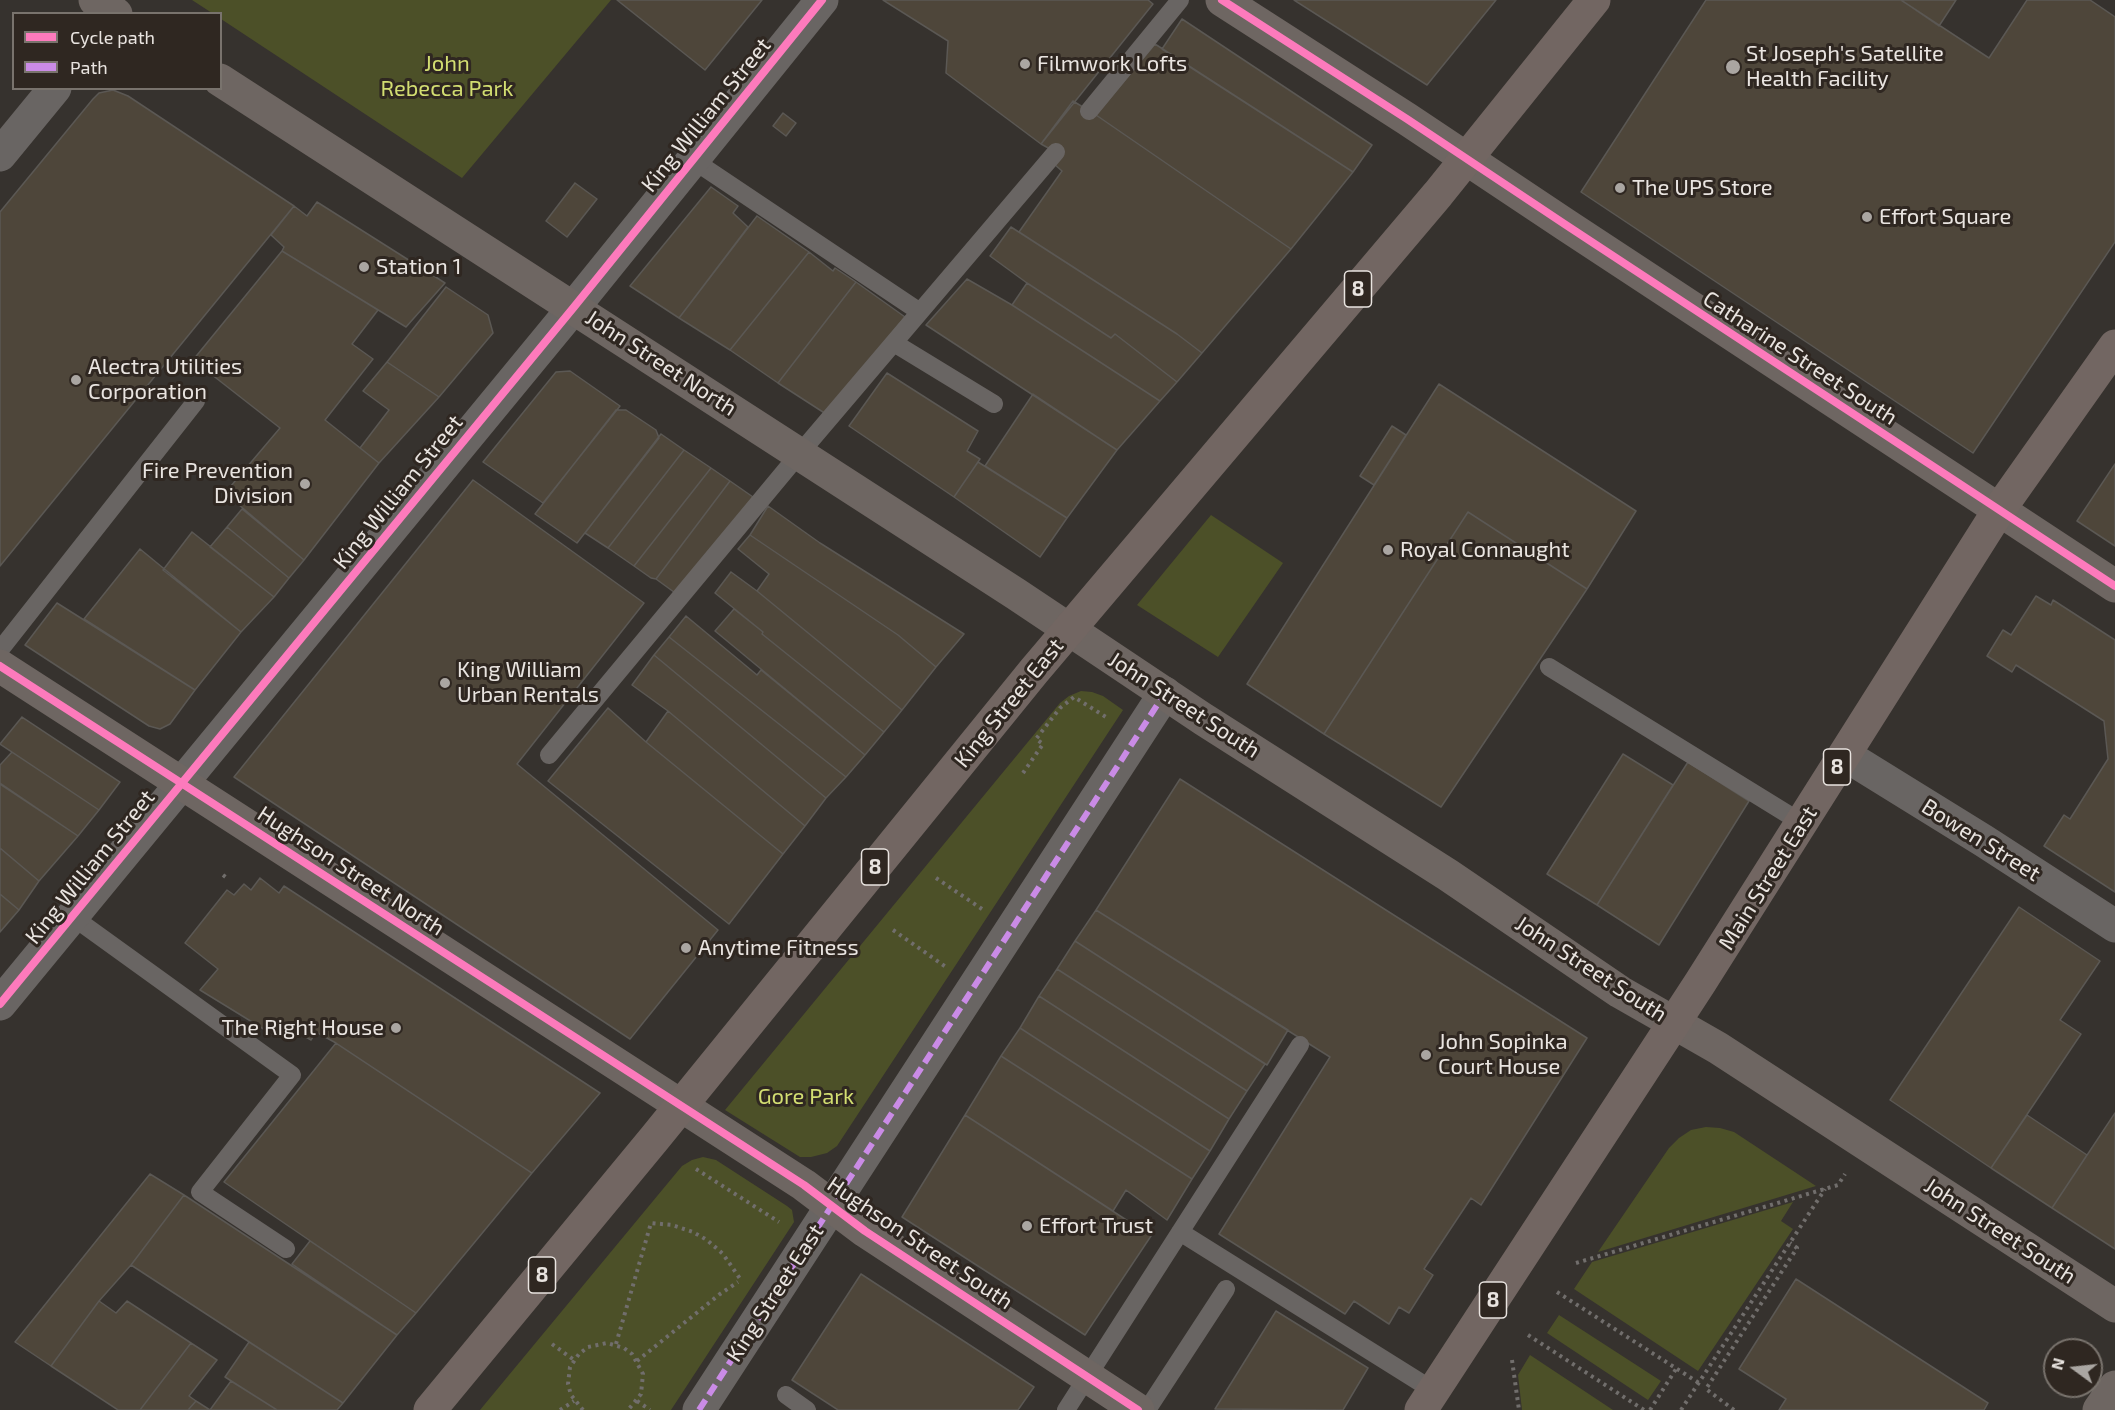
<!DOCTYPE html>
<style>
body{margin:0}
#map{position:relative;width:2115px;height:1410px;overflow:hidden;background:#36322e;font-family:"Exo 2",sans-serif}
canvas{display:block}
.legend{position:absolute;left:12px;top:12px;width:210px;height:78px;box-sizing:border-box;background:#2f2721;border:2px solid #79736d;margin:0;padding:8px 10px;list-style:none;font-size:18px;color:#e9e4e0}
.legend li{display:flex;align-items:center;gap:12px;height:30px}
.legend b{width:30px;border:2px solid #79736d}
.north{position:absolute;left:2043px;top:1338px;width:60px;height:60px;box-sizing:border-box;background:#2f2721;border:2px solid #79736d;border-radius:50%;rotate:285deg;font-size:16px;font-weight:700;line-height:24px;text-align:center;color:#e9e4e0}
.north::after{content:'';display:block;margin:auto;width:21px;height:27px;background:#aaa6a2;clip-path:polygon(50% 0,100% 100%,50% 72%,0 100%)}
</style>
<div id="map">
<canvas width="2115" height="1410"></canvas>
<ul class="legend">
<li><b style="height:8px;background:#fd7abc"></b>Cycle path</li>
<li><b style="height:8px;background:#ca8be6"></b>Path</li>
</ul>
<div class="north">N</div>
</div>
<script>
const context = document.querySelector('canvas').getContext('2d');
context.lineJoin = 'round';
function fill(path, color) { context.fillStyle = color; context.fill(path, 'evenodd'); }
const toPath = rows => new Path2D(rows.map(r => 'M' + r).join(''));
function strokePath(path, color, width, dash) { context.strokeStyle = color; context.lineWidth = width; context.lineCap = dash ? 'butt' : 'round'; context.setLineDash(dash || []); context.stroke(path); }
function drawText(font, color, halo, rows, align = 'center') {
  context.font = font + ' "Exo 2",sans-serif'; context.lineWidth = 6; context.setLineDash([]); context.textBaseline = 'middle'; context.strokeStyle = halo; context.fillStyle = color; for (const [text, x, y, turn = 0] of rows) {
    context.save(); context.translate(x, y); context.rotate((+turn || 0) * Math.PI / 180); context.textAlign = isNaN(turn) ? turn : align; if (halo) context.strokeText(text, 0, 0); context.fillText(text, 0, 0); context.restore();
  }
}
fill(toPath([
 [192,0,611,0,462,178,221,19,220,14,212,13],
 [1211,515,1283,563,1218,657,1137,605],
 [1081,691,1092,692,1103,696,1123,710,837,1146,827,1153,811,1157,800,1157,725,1110,1060,703,1069,696],
 [1706,1127,1720,1128,1734,1132,1816,1186,1598,1252,1669,1148,1679,1138,1691,1130],
 [703,1157,716,1160,787,1206,792,1210,794,1222,671,1410,480,1410,682,1166,692,1160],
 [1793,1202,1781,1221,1793,1229,1698,1371,1574,1289,1592,1262],
 [1559,1315,1661,1381,1648,1400,1547,1333],
 [1530,1355,1613,1410,1522,1410,1518,1375]
]), '#4c5028');
const building = toPath([
 [617,0,762,0,705,70,617,0],
 [883,0,1148,0,1153,4,1041,144,946,73,948,41,883,0],
 [1294,0,1496,0,1427,85,1294,0],
 [1706,0,1901,0,1989,58,2027,0,2090,0,2115,17,2115,242,1973,453,1581,192,1706,0],
 [1901,0,1956,0,1939,26,1901,0],
 [1182,19,1372,145,1353,172,1162,49,1182,19],
 [1155,44,1353,172,1291,249,1096,115,1155,44],
 [113,90,128,96,294,206,0,566,0,212,93,99,99,93,113,90],
 [1073,101,1096,115,1291,249,1202,353,1177,334,1019,232,1062,171,1054,164,1063,156,1041,144,1073,101],
 [783,113,796,123,786,136,773,126,783,113],
 [575,183,597,199,567,237,546,221,575,183],
 [711,187,738,206,733,213,748,227,679,318,630,286,711,187],
 [317,202,445,283,406,327,282,251,284,247,271,235,294,206,307,216,317,202],
 [757,216,809,252,730,350,679,318,757,216],
 [1011,227,1177,334,1202,353,1177,382,1115,334,1111,338,1027,283,990,256,1011,227],
 [282,251,378,310,352,344,373,359,325,420,379,463,304,560,225,493,280,428,193,360,282,251],
 [809,252,833,271,835,268,856,282,778,383,730,350,809,252],
 [967,279,1012,305,1160,401,1117,450,926,325,967,279],
 [856,282,905,317,826,414,778,383,856,282],
 [1027,283,1111,338,1115,334,1177,382,1160,401,1012,305,1027,283],
 [446,287,488,315,493,333,439,397,387,362,446,287],
 [387,362,439,397,379,463,360,448,389,410,363,391,387,362],
 [570,371,620,406,543,503,483,462,556,372,570,371],
 [887,373,978,431,967,451,980,459,954,497,849,426,887,373],
 [1439,384,1636,511,1587,589,1468,512,1324,734,1247,684,1439,384],
 [1033,394,1117,450,1067,518,985,466,1033,394],
 [616,410,626,410,656,430,659,438,577,543,535,514,616,410],
 [1392,426,1406,435,1374,485,1360,476,1392,426],
 [661,434,684,450,608,548,585,533,661,434],
 [684,450,711,468,634,566,608,548,684,450],
 [978,462,1067,518,1040,557,954,497,978,462],
 [2115,464,2115,546,2077,521,2115,464],
 [711,468,730,481,656,579,651,578,634,566,711,468],
 [473,480,644,603,517,764,718,930,630,1039,234,777,473,480],
 [730,481,753,497,678,595,656,579,730,481],
 [768,506,820,543,964,634,936,667,898,635,750,535,768,506],
 [242,509,304,560,289,578,227,527,242,509],
 [1468,512,1587,589,1441,807,1324,734,1468,512],
 [227,527,289,578,274,597,210,547,227,527],
 [192,532,274,597,241,632,163,570,192,532],
 [750,535,898,635,936,667,902,710,757,591,769,574,738,549,750,535],
 [140,549,241,632,195,690,84,619,140,549],
 [731,572,757,591,902,710,884,732,762,634,763,632,715,593,731,572],
 [2036,596,2051,605,2053,600,2115,640,2115,892,2044,846,2064,815,2070,819,2108,759,2104,721,2016,665,2012,672,1987,656,2003,630,2011,635,2036,596],
 [57,603,195,690,170,724,160,729,149,726,25,645,57,603],
 [734,609,763,632,762,634,884,732,865,755,715,631,734,609],
 [686,616,757,675,761,670,865,755,846,777,669,637,686,616],
 [669,637,846,777,826,798,654,655,669,637],
 [654,655,826,798,805,826,668,711,632,685,654,655],
 [608,708,646,742,783,854,729,924,548,781,608,708],
 [668,711,805,826,783,854,646,742,668,711],
 [22,717,120,782,99,810,0,744,22,717],
 [12,752,99,810,78,836,0,783,0,765,12,752],
 [1623,754,1673,785,1597,905,1547,874,1623,754],
 [1688,762,1749,801,1659,945,1597,905,1688,762],
 [1180,779,1587,1038,1481,1205,1471,1198,1424,1269,1433,1275,1409,1313,1399,1307,1389,1324,1354,1301,1345,1314,1219,1234,1330,1057,1096,910,1180,779],
 [0,784,78,836,39,881,0,848,0,784],
 [0,848,39,881,19,910,0,894,0,848],
 [260,878,279,893,284,886,600,1093,532,1173,336,1043,316,1032,311,1040,284,1024,275,1036,200,990,218,969,185,943,227,890,234,895,244,884,251,890,260,878],
 [0,894,19,910,0,932,0,894],
 [2019,907,2100,961,2060,1020,2081,1034,1991,1168,1890,1100,2019,907],
 [1096,910,1288,1030,1267,1065,1075,941,1096,910],
 [1075,941,1265,1064,1247,1091,1057,969,1075,941],
 [1057,969,1247,1091,1229,1119,1039,996,1057,969],
 [1039,996,1229,1119,1210,1151,1020,1028,1039,996],
 [1020,1028,1210,1151,1192,1179,1001,1056,1020,1028],
 [336,1043,532,1173,416,1313,224,1182,336,1043],
 [1001,1056,1192,1179,1167,1220,1126,1190,1113,1211,965,1115,1001,1056],
 [2115,1113,2115,1249,2052,1208,2115,1113],
 [965,1115,1151,1236,1085,1335,902,1217,965,1115],
 [2027,1115,2087,1155,2052,1208,1991,1168,2027,1115],
 [150,1174,184,1195,131,1265,99,1301,51,1366,15,1342,150,1174],
 [184,1195,397,1335,343,1403,131,1265,184,1195],
 [310,1241,416,1313,397,1335,292,1264,310,1241],
 [861,1274,1034,1387,1018,1410,838,1410,792,1380,861,1274],
 [1796,1279,1988,1403,1984,1410,1779,1410,1786,1399,1739,1369,1796,1279],
 [99,1301,116,1313,127,1301,191,1343,140,1410,118,1410,51,1366,99,1301],
 [1276,1311,1368,1368,1343,1410,1215,1409,1276,1311],
 [249,1342,343,1403,337,1410,277,1410,225,1377,249,1342],
 [191,1343,217,1360,189,1396,196,1401,188,1410,140,1410,191,1343],
 [231,1381,277,1410,210,1410,231,1381],
 [196,1401,210,1410,188,1410,196,1401]
]);
fill(building, '#4e463a');
strokePath(building, '#5b5854', 1.5);
strokePath(toPath([
 [1023,773,1043,744,1036,739,1060,708,1074,697,1106,717],
 [223,875,227,878],
 [936,878,982,909],
 [893,930,946,967],
 [696,1169,779,1222],
 [1576,1263,1838,1185,1845,1174],
 [1557,1292,1699,1383],
 [1528,1335,1644,1410],
 [552,1344,574,1360],
 [616,1344,651,1223,672,1225,693,1232,707,1240,723,1254,741,1280],
 [1512,1360,1519,1410],
 [637,1361,720,1294,738,1282],
 [637,1401,650,1410],
 [560,1410,574,1401],
 [583,1410,571,1395,568,1384,570,1367,579,1354,588,1347,607,1343,624,1348,632,1354,643,1374,641,1394,628,1410],
 [1650,1410,1676,1369],
 [1681,1410,1825,1189],
 [1734,1410,1706,1389,1797,1248,1790,1243]
]), '#716e6c', 4, [3, 4.5]);
strokePath(toPath([
 [1089,111,1180,0],
 [693,160,920,312],
 [894,343,994,404],
 [0,650,196,401],
 [1549,667,1802,823],
 [549,755,800,453,1056,152],
 [73,917,292,1075,200,1192,286,1249],
 [1180,1232,1434,1391],
 [786,1395,807,1410],
 [1066,1410,1300,1045],
 [1147,1410,1226,1289]
]), '#696563', 18);
strokePath(toPath([
 [0,155,55,88],
 [1845,755,1984,841,2115,926],
 [0,1004,574,307,822,0],
 [699,1410,1165,693]
]), '#696563', 33);
strokePath(toPath([
 [95,0,116,14],
 [1222,0,1407,119,1566,225,2115,586],
 [220,80,1016,594,1203,719,1448,875,1620,992,1718,1048,2115,1306],
 [0,666,804,1185,865,1231,1138,1410],
 [2099,1410,2115,1387]
]), '#6e6662', 33);
strokePath(toPath([
 [430,1410,654,1139,1034,671,1438,194,1594,0],
 [1421,1410,1700,983,1999,510,2115,346]
]), '#726662', 33);
strokePath(toPath([
 [699,1410,1165,693]
]), '#ca8be6', 6, [12, 6]);
strokePath(toPath([
 [1222,0,1407,119,1566,225,2115,586],
 [0,666,804,1185,865,1231,1138,1410],
 [0,1004,574,307,822,0]
]), '#fd7abc', 8);
for (const [x, y, r, color] of [
 [1025,64,6,"#aaa6a2"],
 [1733,67,8,"#aaa6a2"],
 [1620,188,6,"#aaa6a2"],
 [1867,217,6,"#aaa6a2"],
 [364,267,6,"#aaa6a2"],
 [76,380,6,"#aaa6a2"],
 [305,484,6,"#aaa6a2"],
 [1388,550,6,"#aaa6a2"],
 [445,683,6,"#aaa6a2"],
 [686,948,6,"#aaa6a2"],
 [396,1028,6,"#aaa6a2"],
 [1426,1055,6,"#aaa6a2"],
 [1027,1226,6,"#aaa6a2"]
]) { const dot = new Path2D(); dot.arc(x, y, r, 0, 2 * Math.PI); context.fillStyle = color; context.fill(dot); strokePath(dot, '#2f2721', 2); }
for (const [x, y, w] of [
 [1358,289,27],
 [1837,767,27],
 [875,867,27],
 [542,1275,27],
 [1493,1300,27]
]) { const box = new Path2D(); box.roundRect(x - w / 2, y - 18, w, 36, 4.5); context.fillStyle = '#2f2721'; context.fill(box); strokePath(box, '#e9e4e0', 1.5); }
drawText('bold 21px', '#e9e4e0', null, [
 ["8",1358,289],
 ["8",1837,767],
 ["8",875,867],
 ["8",542,1275],
 ["8",1493,1300]
]);
drawText('22px', '#e9e4e0', '#2f2721', [
 ["St Joseph's Satellite",1746,54],
 ["Health Facility",1746,79],
 ["Filmwork Lofts",1037,64],
 ["The UPS Store",1632,188],
 ["Effort Square",1879,217],
 ["Station 1",376,267],
 ["Alectra Utilities",88,367],
 ["Corporation",88,392],
 ["Fire Prevention",293,471,"right"],
 ["Division",293,496,"right"],
 ["Royal Connaught",1400,550],
 ["King William",457,670],
 ["Urban Rentals",457,695],
 ["Anytime Fitness",698,948],
 ["The Right House",384,1028,"right"],
 ["John Sopinka",1438,1042],
 ["Court House",1438,1067],
 ["Effort Trust",1039,1226]
], 'left');
drawText('22px', '#d2dd71', '#2f2721', [
 ["John",447,64],
 ["Rebecca Park",447,89],
 ["Gore Park",806,1097]
]);
drawText('22px', '#e9e4e0', '#2f2721', [
 ["King William Street",706,115,-51],
 ["Catharine Street South",1800,358,33],
 ["John Street North",661,363,33],
 ["King William Street",398,492,-51],
 ["King Street East",1009,703,-51],
 ["John Street South",1184,705,33],
 ["Bowen Street",1981,840,32],
 ["King William Street",90,867,-51],
 ["Hughson Street North",351,871,33],
 ["Main Street East",1768,878,-58],
 ["John Street South",1591,969,33],
 ["John Street South",2000,1231,33],
 ["Hughson Street South",920,1243,34],
 ["King Street East",775,1293,-57]
]);
</script>
